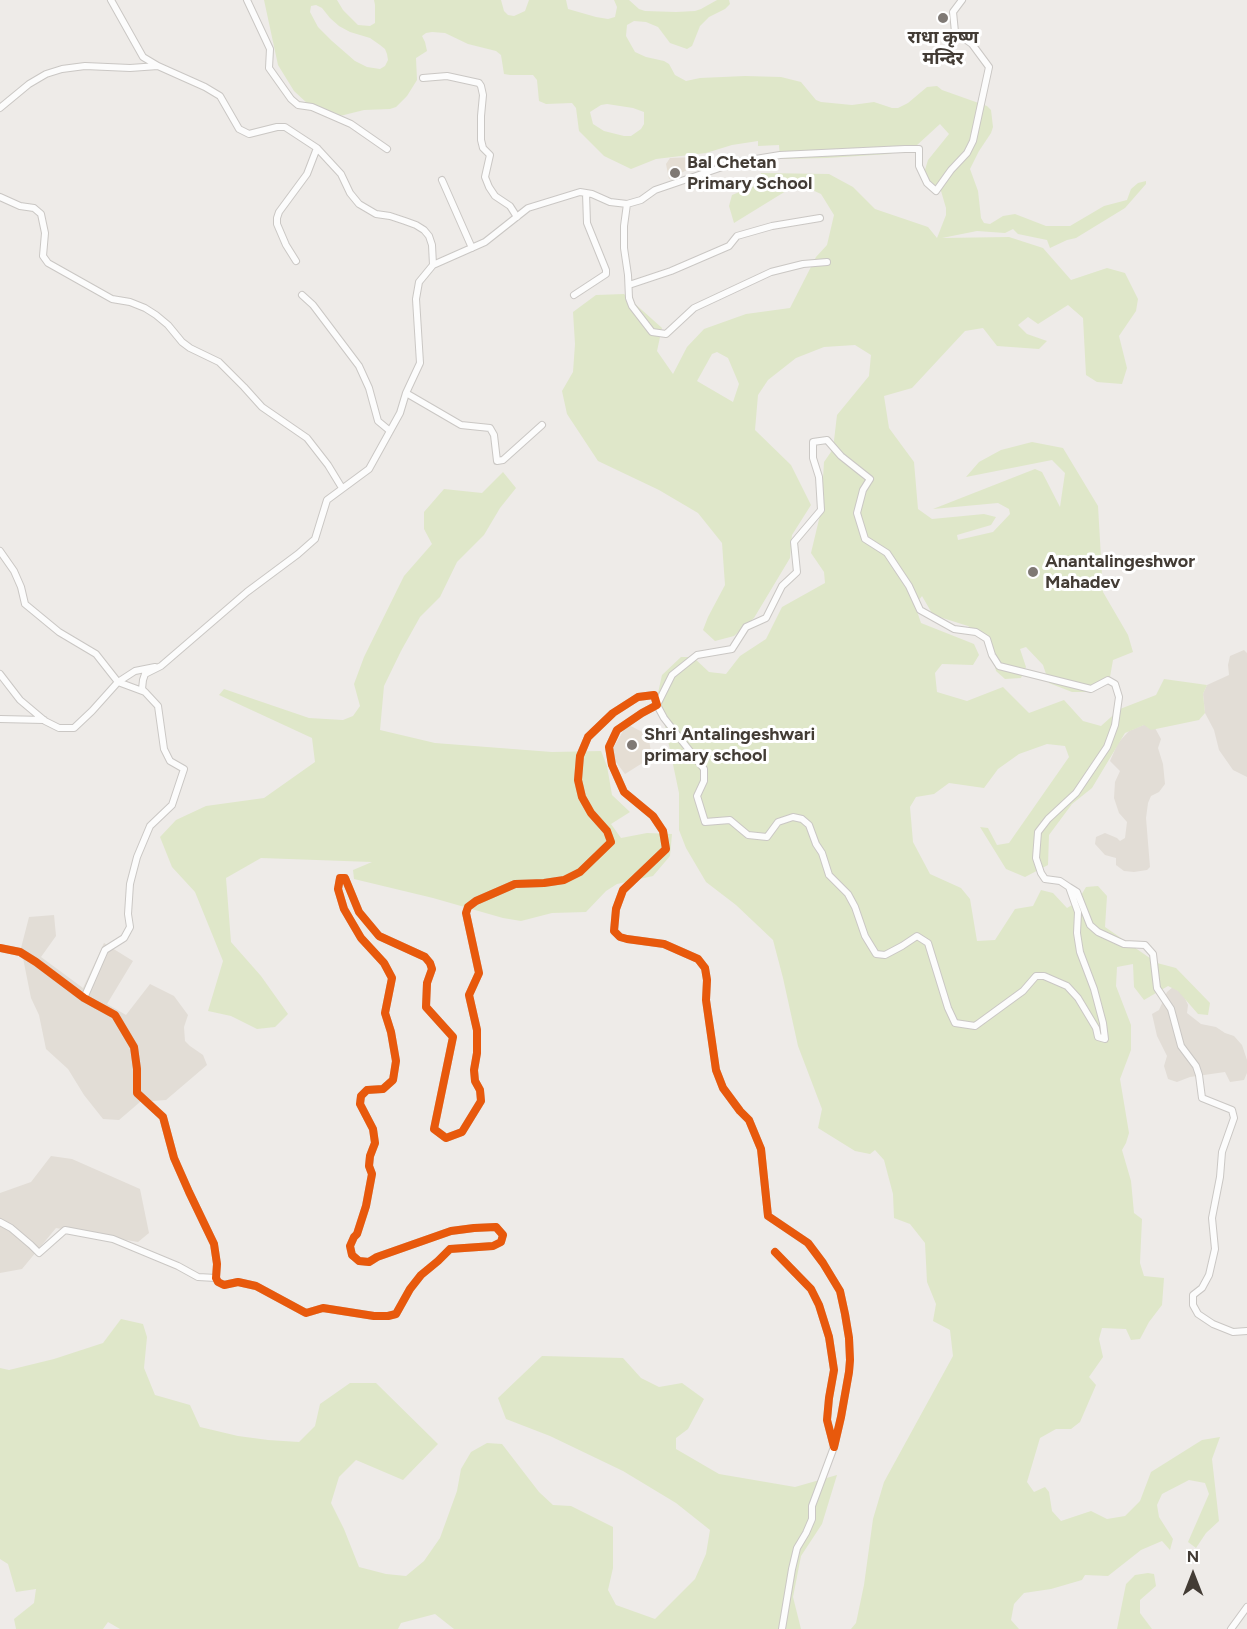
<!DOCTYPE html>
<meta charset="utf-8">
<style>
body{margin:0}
#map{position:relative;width:1247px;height:1629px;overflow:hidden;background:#eeebe8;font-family:Figtree,sans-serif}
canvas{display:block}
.north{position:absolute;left:1163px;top:1545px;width:60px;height:60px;-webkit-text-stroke:4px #fff;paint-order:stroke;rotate:0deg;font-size:16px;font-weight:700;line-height:24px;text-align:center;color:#433c35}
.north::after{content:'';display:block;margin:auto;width:21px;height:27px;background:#433c35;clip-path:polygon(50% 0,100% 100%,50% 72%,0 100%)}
</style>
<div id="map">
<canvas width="1247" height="1629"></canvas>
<div class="north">N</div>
</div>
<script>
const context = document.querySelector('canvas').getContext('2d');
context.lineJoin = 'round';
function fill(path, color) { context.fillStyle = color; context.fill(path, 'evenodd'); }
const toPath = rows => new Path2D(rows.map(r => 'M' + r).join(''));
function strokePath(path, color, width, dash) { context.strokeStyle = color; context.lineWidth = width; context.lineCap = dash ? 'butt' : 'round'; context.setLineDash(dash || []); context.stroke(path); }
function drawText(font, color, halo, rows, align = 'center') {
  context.font = font + ' Figtree,"Noto Sans Devanagari",sans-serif'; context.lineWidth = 6; context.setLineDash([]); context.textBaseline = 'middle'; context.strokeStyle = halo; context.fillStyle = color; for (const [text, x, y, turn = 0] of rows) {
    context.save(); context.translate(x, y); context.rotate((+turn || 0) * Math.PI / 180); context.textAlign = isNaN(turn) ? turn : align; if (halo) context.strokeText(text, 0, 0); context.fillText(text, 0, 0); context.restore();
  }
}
fill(toPath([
 [1244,650,1247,653,1247,777,1233,770,1219,750,1214,730,1205,713,1203,694,1207,685,1229,675,1228,665,1230,656],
 [1148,723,1155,728,1161,739,1158,748,1163,764,1165,784,1159,792,1151,796,1148,803,1146,818,1150,867,1147,870,1134,872,1124,871,1116,865,1116,858,1105,855,1095,844,1096,837,1105,833,1117,838,1120,841,1125,838,1127,822,1119,813,1114,798,1115,782,1120,771,1110,761,1118,743,1129,731],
 [54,915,56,936,41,957,83,988,104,943,133,961,107,1004,126,1015,150,984,174,996,188,1015,184,1027,185,1041,190,1046,203,1055,207,1065,166,1100,140,1102,119,1120,103,1119,84,1095,68,1069,46,1049,39,1015,31,998,21,948,29,917],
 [1173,987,1183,994,1188,1005,1187,1013,1201,1024,1216,1027,1225,1033,1234,1036,1242,1045,1247,1060,1247,1073,1244,1080,1230,1082,1225,1072,1190,1077,1177,1082,1168,1079,1164,1066,1167,1056,1157,1036,1152,1014,1159,1010,1167,992],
 [51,1156,72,1159,140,1189,149,1233,138,1242,56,1228,22,1269,0,1273,0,1193,31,1182]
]), '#e2ddd6');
fill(toPath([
 [695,157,695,166,669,179,666,164,670,158],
 [627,724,648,735,652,757,625,774,610,754]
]), '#e5ded4');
fill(toPath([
 [264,0,337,0,343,10,358,25,370,26,375,23,375,5,374,0,501,0,504,11,508,15,514,16,525,11,529,0,566,0,568,9,596,17,608,19,615,17,617,7,614,0,629,0,639,9,645,11,676,12,695,11,701,9,717,0,729,0,730,4,725,9,709,17,700,26,692,46,687,49,670,43,658,27,646,22,634,21,627,25,626,36,635,52,646,57,664,61,669,64,675,75,686,81,700,78,745,76,781,77,801,82,816,100,821,102,852,105,874,102,892,108,898,108,908,103,927,87,937,86,942,90,987,106,991,110,993,127,991,133,979,151,970,169,978,191,981,218,984,223,990,224,1003,216,1015,214,1046,226,1070,226,1104,206,1127,200,1131,189,1138,183,1146,181,1146,184,1125,208,1076,238,1067,240,1050,248,1047,240,1018,234,1013,229,1005,233,977,231,942,238,1009,237,1043,248,1071,280,1107,268,1125,273,1138,299,1136,311,1119,336,1127,368,1122,384,1097,382,1086,375,1083,318,1068,305,1038,324,1028,317,1018,325,1027,334,1047,341,1039,349,997,346,983,328,965,331,912,388,884,396,889,428,914,462,918,509,932,519,984,514,996,517,991,525,957,535,958,540,993,532,1010,514,1009,509,998,503,933,509,1035,469,1042,472,1060,507,1065,473,1052,460,966,477,979,462,1001,450,1032,442,1063,448,1098,506,1103,592,1128,635,1133,652,1113,660,1110,677,1090,692,1072,692,1049,683,1043,665,1026,647,1020,649,1026,667,1021,678,1005,679,996,671,990,641,968,626,933,615,922,596,915,605,921,623,974,644,979,655,973,665,942,664,935,673,937,692,967,701,1003,687,1029,713,1064,700,1083,721,1101,726,1120,709,1156,695,1164,679,1207,685,1203,694,1205,713,1199,720,1151,730,1144,725,1125,733,1092,788,1072,804,1049,835,1048,865,1025,877,1006,869,980,827,988,828,997,845,1009,843,1069,757,1065,746,1047,744,1019,754,998,769,984,788,949,783,934,794,916,797,910,807,913,842,930,874,961,888,970,899,977,941,995,940,1015,909,1033,906,1041,890,1053,893,1067,908,1077,902,1086,887,1098,886,1107,896,1105,927,1157,963,1176,968,1210,1003,1208,1015,1198,1014,1178,991,1168,986,1144,1000,1134,987,1133,964,1117,967,1116,986,1131,1025,1131,1050,1120,1079,1129,1133,1126,1143,1122,1150,1131,1181,1134,1213,1142,1219,1140,1263,1144,1276,1164,1278,1162,1305,1149,1322,1140,1339,1131,1340,1126,1329,1102,1328,1099,1339,1103,1357,1089,1377,1096,1385,1080,1422,1071,1429,1056,1429,1040,1438,1027,1482,1034,1492,1045,1487,1049,1492,1052,1511,1061,1521,1091,1511,1107,1519,1125,1516,1140,1501,1151,1472,1202,1440,1220,1437,1212,1459,1219,1521,1206,1533,1196,1548,1188,1542,1209,1494,1205,1483,1189,1480,1162,1494,1157,1505,1159,1517,1173,1539,1170,1550,1162,1541,1141,1550,1108,1576,1085,1575,1082,1580,1051,1589,1024,1593,1014,1604,1011,1620,1019,1629,851,1629,856,1623,864,1585,873,1519,884,1482,953,1356,950,1330,933,1321,936,1304,927,1282,925,1243,910,1224,894,1218,893,1194,884,1160,875,1150,870,1154,855,1151,818,1128,822,1109,798,1046,783,978,773,940,736,905,706,882,686,848,679,830,679,793,658,693,662,675,681,657,693,657,709,672,726,674,740,656,766,639,782,607,825,583,824,572,811,553,821,511,824,462,833,449,837,415,869,376,871,355,855,345,824,347,796,358,768,380,758,395,755,430,791,465,811,505,792,535,790,558,754,618,734,636,715,641,703,630,708,617,725,585,722,543,698,513,659,490,598,461,567,414,562,391,573,372,575,344,573,312,596,295,624,294,662,328,657,351,673,374,687,347,704,329,746,314,790,308,816,257,827,245,834,215,821,194,810,189,786,191,734,223,729,206,732,195,762,183,761,173,829,174,853,187,875,209,928,227,937,238,946,215,946,208,941,191,927,178,924,173,928,160,949,134,940,124,916,146,889,154,827,158,780,159,779,145,758,146,758,141,732,145,706,153,656,159,631,169,604,156,579,131,576,108,572,103,546,104,539,101,537,80,533,75,510,75,504,74,501,55,496,51,468,44,445,33,432,32,426,33,422,36,425,42,427,51,416,58,417,80,407,96,396,107,390,109,364,110,340,116,308,104,294,91,278,65],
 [316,5,322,8,330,18,339,26,350,32,370,38,380,45,385,49,387,54,388,60,385,66,380,69,367,67,355,61,332,41,318,27,310,12,311,6],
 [607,104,633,108,644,112,644,124,641,129,631,136,624,136,604,131,593,124,590,112,601,105],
 [717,352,728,358,739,384,733,402,697,381,712,354],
 [503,472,516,488,500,508,484,535,457,562,440,597,420,617,401,651,384,686,380,730,435,743,552,752,601,751,607,766,612,795,630,812,611,824,621,838,647,833,672,834,670,856,653,876,617,884,606,891,586,912,552,913,521,921,503,918,433,898,354,879,353,870,372,862,261,858,226,878,231,942,261,976,288,1014,275,1027,257,1029,231,1016,208,1011,223,961,195,892,172,867,160,837,176,820,206,806,264,798,315,762,312,738,219,695,224,689,309,718,343,720,353,716,360,706,354,684,364,657,404,576,432,544,424,529,424,512,444,489,482,493],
 [121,1319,143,1324,147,1337,144,1368,155,1395,190,1405,200,1427,238,1436,268,1440,299,1442,315,1426,320,1404,350,1383,376,1383,438,1444,403,1480,356,1460,339,1477,331,1503,344,1529,359,1567,386,1574,406,1576,424,1561,440,1538,457,1491,461,1469,471,1452,487,1443,502,1444,539,1492,553,1505,571,1506,613,1527,613,1568,608,1590,616,1605,655,1619,695,1579,706,1554,710,1530,676,1503,623,1471,550,1436,506,1419,498,1398,542,1356,623,1358,641,1378,659,1387,682,1383,704,1399,688,1429,676,1438,676,1449,719,1474,795,1487,837,1475,822,1524,801,1556,793,1597,801,1629,454,1629,435,1614,401,1623,398,1629,120,1629,108,1622,103,1629,16,1629,14,1619,34,1603,36,1589,16,1592,8,1564,0,1559,0,1368,9,1370,54,1359,103,1343],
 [1148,1573,1154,1574,1156,1586,1140,1600,1140,1613,1152,1629,1117,1629,1126,1584,1135,1575]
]), '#dfe7c9');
const minor = toPath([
 [111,0,143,57,158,66,205,87,220,96,239,129,249,134,277,127,285,127,317,148,341,174,350,193,359,204,376,214,390,216,405,221,416,225,424,230,429,236,432,245,433,265],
 [247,0,270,49,269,68,291,99,298,105,312,107,351,124,387,149],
 [423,78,447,76,479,83,481,86,483,95,481,116,481,140,483,148,490,155,485,177,489,187,495,196,510,206,517,217],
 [0,108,29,84,46,74,62,69,85,66,130,68,158,66],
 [442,180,472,248],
 [0,197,20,206,34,208,41,214,45,233,43,256,48,263,112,299,130,302,145,308,156,315,168,325,182,342,190,348,219,362,244,387,262,407,307,438,328,465,342,488],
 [627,204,624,226,624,248,628,275,629,298,632,306,652,332,666,334,694,308,771,272,803,264,827,262],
 [296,261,286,245,277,224,277,218,279,212,307,174,317,148],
 [629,285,671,271,729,246,737,236,772,226,820,218],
 [302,295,313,305,359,366,369,388,378,421,390,431],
 [574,295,606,274,606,270,587,223,586,193],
 [406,393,461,425,490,428,494,435,497,461,503,460,542,425],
 [0,551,14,571,21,587,25,604,59,632,96,654,118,682,145,692,158,706,164,749,170,761,184,769,172,805,150,826,137,857,130,884,128,914,130,927,124,938,105,950,84,998],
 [0,674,20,700,45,721,59,728,74,728,92,711,118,682,135,671,155,667],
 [145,692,142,689,143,680,145,674,161,666,247,592,298,554,315,539,327,500,369,469,400,413,406,393,420,363,416,299,419,282,433,265,485,242,528,208,580,192,592,194,610,202,627,204,641,200,655,190,737,162,780,155,905,149,919,149,919,166,927,183,936,191,951,170,967,153,973,141,989,67,972,44,955,32,953,12,962,0],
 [0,719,44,720],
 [1069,887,1060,881,1045,879,1041,873,1036,858,1038,832,1048,819,1076,793,1107,747,1115,725,1119,697,1115,684,1108,680,1091,689,999,666,992,655,987,639,976,632,954,629,920,610,909,586,887,553,865,539,857,513,863,490,870,479,841,456,827,440,813,442,813,458,819,477,821,510,794,542,797,572,782,586,766,618,746,627,732,649,697,655,672,675,657,705,664,718,704,769,704,781,697,796,705,822,730,820,748,835,767,837,778,822,793,817,802,819,809,825,816,844,822,853,829,875,848,894,855,907,865,936,876,954,885,955,902,946,917,936,928,943,948,1008,955,1023,975,1026,1023,991,1036,976,1044,976,1067,986,1078,998,1096,1028,1098,1037,1105,1039,1103,1023,1094,989,1080,952,1077,933,1078,912,1069,887,1077,892,1090,925,1098,932,1124,944,1145,945,1153,954,1157,988,1171,1009,1181,1046,1196,1066,1199,1075,1202,1098,1232,1110,1234,1118,1222,1152,1220,1177,1212,1218,1215,1249,1209,1275,1202,1288,1193,1295,1193,1305,1198,1314,1213,1324,1233,1332,1247,1331],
 [0,948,20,952,36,962,84,998,115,1015,134,1047,137,1069,137,1093,163,1117,174,1158,189,1192,214,1244,217,1264,216,1278,218,1282,224,1285,238,1282,256,1286,306,1313,323,1308,374,1316,388,1316,396,1314,410,1289,421,1275,438,1261,450,1249,493,1246,501,1242,503,1235,496,1227,474,1228,451,1231,377,1257,369,1262,359,1261,352,1255,350,1246,354,1237,357,1234,366,1206,372,1174,369,1166,370,1156,375,1143,373,1129,360,1104,361,1096,367,1090,383,1089,393,1080,396,1061,391,1032,385,1013,392,978,384,963,361,938,344,909,338,889,340,878,345,878,359,912,379,936,425,957,430,963,432,969,427,983,426,1007,453,1037,434,1129,446,1138,462,1132,481,1101,480,1090,475,1081,474,1070,477,1053,477,1030,469,995,479,973,466,913,468,907,476,901,515,884,544,883,564,880,580,872,611,842,607,831,591,813,582,797,578,780,580,756,588,737,613,713,638,697,654,695,657,705,642,713,617,730,609,747,612,765,624,792,653,816,663,831,666,849,623,890,616,909,614,931,620,937,627,939,664,944,698,959,705,968,707,980,706,1000,716,1070,723,1088,740,1111,749,1120,761,1149,768,1216,808,1243,823,1263,840,1291,845,1314,849,1338,850,1360,849,1372,841,1417,834,1447,827,1420,829,1398,834,1370,829,1337,819,1305,811,1289,775,1252],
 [0,1222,11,1228,31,1245,39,1253,65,1230,113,1239,178,1266,198,1277,216,1278],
 [782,1629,792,1569,797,1548,806,1533,812,1519,812,1506,834,1447],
 [1231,1629,1247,1607]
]);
strokePath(minor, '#cac7c4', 8);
strokePath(minor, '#fcfcfc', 6);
strokePath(toPath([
 [0,948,20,952,36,962,84,998,115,1015,134,1047,137,1069,137,1093,163,1117,174,1158,189,1192,214,1244,217,1264,216,1278,218,1282,224,1285,238,1282,256,1286,306,1313,323,1308,374,1316,388,1316,396,1314,410,1289,421,1275,438,1261,450,1249,493,1246,501,1242,503,1235,496,1227,474,1228,451,1231,377,1257,369,1262,359,1261,352,1255,350,1246,354,1237,357,1234,366,1206,372,1174,369,1166,370,1156,375,1143,373,1129,360,1104,361,1096,367,1090,383,1089,393,1080,396,1061,391,1032,385,1013,392,978,384,963,361,938,344,909,338,889,340,878,345,878,359,912,379,936,425,957,430,963,432,969,427,983,426,1007,453,1037,434,1129,446,1138,462,1132,481,1101,480,1090,475,1081,474,1070,477,1053,477,1030,469,995,479,973,466,913,468,907,476,901,515,884,544,883,564,880,580,872,611,842,607,831,591,813,582,797,578,780,580,756,588,737,613,713,638,697,654,695,657,705,642,713,617,730,609,747,612,765,624,792,653,816,663,831,666,849,623,890,616,909,614,931,620,937,627,939,664,944,698,959,705,968,707,980,706,1000,716,1070,723,1088,740,1111,749,1120,761,1149,768,1216,808,1243,823,1263,840,1291,845,1314,849,1338,850,1360,849,1372,841,1417,834,1447,827,1420,829,1398,834,1370,829,1337,819,1305,811,1289,775,1252]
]), '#e8590c', 8);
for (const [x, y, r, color] of [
 [943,18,6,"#7f7974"],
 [675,173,6,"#7f7974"],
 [1033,572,6,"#7f7974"],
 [632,745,6,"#7f7974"]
]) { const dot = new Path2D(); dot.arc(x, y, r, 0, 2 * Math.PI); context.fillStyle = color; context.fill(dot); strokePath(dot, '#fff', 2); }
drawText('bold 18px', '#433c35', '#fff', [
 ["राधा कृष्ण",943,38,"center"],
 ["मन्दिर",943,59,"center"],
 ["Bal Chetan",687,163],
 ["Primary School",687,184],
 ["Anantalingeshwor",1045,562],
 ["Mahadev",1045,583],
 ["Shri Antalingeshwari",644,735],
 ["primary school",644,756]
], 'left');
</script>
